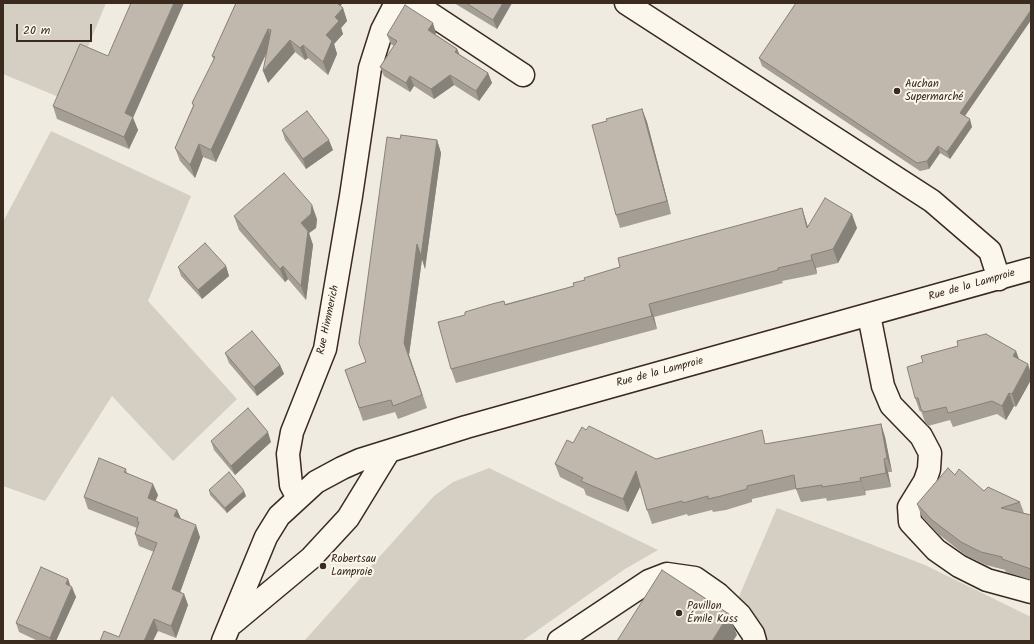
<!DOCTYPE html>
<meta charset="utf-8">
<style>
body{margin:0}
#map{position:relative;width:1034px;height:644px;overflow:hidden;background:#f0ebe0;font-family:Kalam,sans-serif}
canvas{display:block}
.frame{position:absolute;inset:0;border:4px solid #3b2a1e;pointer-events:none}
.scale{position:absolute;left:16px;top:24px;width:76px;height:18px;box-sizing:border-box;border:2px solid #3b2a1e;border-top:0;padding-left:5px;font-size:12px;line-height:14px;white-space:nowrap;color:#3b2a1e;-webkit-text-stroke:3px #fbf7ec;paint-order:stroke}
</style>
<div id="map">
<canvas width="1034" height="644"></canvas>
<div class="frame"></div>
<div class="scale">20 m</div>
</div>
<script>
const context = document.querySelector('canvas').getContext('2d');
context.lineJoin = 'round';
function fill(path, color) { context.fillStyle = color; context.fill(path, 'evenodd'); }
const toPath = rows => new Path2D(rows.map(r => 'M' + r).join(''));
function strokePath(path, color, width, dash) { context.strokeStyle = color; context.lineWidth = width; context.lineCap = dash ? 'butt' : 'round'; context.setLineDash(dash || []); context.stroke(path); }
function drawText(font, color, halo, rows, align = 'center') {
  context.font = font + ' Kalam,sans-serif'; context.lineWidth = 4; context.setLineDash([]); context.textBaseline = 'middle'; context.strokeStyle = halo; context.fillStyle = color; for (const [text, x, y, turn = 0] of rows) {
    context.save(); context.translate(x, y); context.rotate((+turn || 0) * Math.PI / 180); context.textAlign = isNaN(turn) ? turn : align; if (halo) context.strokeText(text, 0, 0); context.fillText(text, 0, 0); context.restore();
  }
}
fill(toPath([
 [3,3,106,3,66,100,3,74],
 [51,131,191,196,148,301,237,399,173,461,112,396,45,501,3,486,3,222],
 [489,468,658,550,625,569,522,641,304,641,434,496,453,482],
 [777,508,925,565,1031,617,1031,641,763,641,737,601]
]), '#d5cec3');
const minor = toPath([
 [414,3,523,75],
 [626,3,932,201,990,251,999,279],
 [869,315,883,386,891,405,921,436,930,453,929,469,925,481,909,507,910,522,936,550,959,566,987,580,1031,592],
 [298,498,291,485,288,454,292,432,325,349,351,196,370,68,382,30,396,3],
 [233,623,311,558,348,518,389,451],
 [223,641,266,537,279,516,316,482,342,468,360,460,466,427,1031,269],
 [559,641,649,581,667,574,695,578,718,594,740,615,753,634,755,641]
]);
strokePath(minor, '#3b2a1e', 25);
strokePath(minor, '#fbf7ec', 22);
fill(toPath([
 [236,3,340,6,343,8,347,21,341,28,343,34,334,44,337,54,328,75,308,58,305,60,295,52,268,83,266,54,216,162,203,157,195,178,180,161,175,148,193,106,192,103,214,60,212,56],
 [454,3,512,3,497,29],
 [1031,3,1031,20,965,116,972,127,950,159,940,153,929,169,920,171,762,66,759,58],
 [436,33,435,34,457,49,459,54,488,73,492,83,479,101,454,85,434,99,414,86,410,92,384,76,380,67,394,46,391,44,387,35],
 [108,56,138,130,129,149,57,119,53,106],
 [642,109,647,122,671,214,620,228,616,215,607,121],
 [282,130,333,150,306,169,285,140],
 [400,139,437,140,441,153,425,269,422,259,409,355,427,408,398,419,395,412,363,421,345,370,366,362],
 [802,208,808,227,857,228,838,263,816,268,817,274,782,281,783,283,654,317,657,329,456,383,451,369,505,304,574,286,585,280,620,267],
 [234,216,317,219,316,228,309,233,313,245,306,300,288,279,285,282,239,230],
 [226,266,229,276,202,299,181,276,178,267],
 [1016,351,1016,407,1014,406,1006,420,997,414,953,427,950,420,928,426,925,422,921,411,920,412,915,398],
 [225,353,280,365,284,374,257,396,229,363],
 [881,424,885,437,892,472,888,472,891,487,865,491,866,495,827,501,826,498,801,502,796,489,752,499,752,502,726,510,713,512,712,510,688,516,687,514,652,524,647,510,640,486,628,512,586,495,584,489,560,477,555,464,573,443,656,459,767,444],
 [211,441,271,442,235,475,214,450],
 [126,469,127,473,158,495,155,501,177,510,181,519,200,537,180,592,184,594,188,605,176,638,158,631,119,637,154,552,139,546,135,534,137,528,88,509,84,497],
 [955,475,984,491,1020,502,1024,513,1031,515,1031,580,1006,572,1005,570,986,565,965,555,937,533,922,517,917,504],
 [209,490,246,496,227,513,210,495],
 [68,579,71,587,76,597,56,641,38,641,19,632,16,623]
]), '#a59e95');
fill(toPath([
 [174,3,184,3,133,118,138,130,129,149,124,137,125,113],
 [333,3,343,3,336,11],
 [503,3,512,3,497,29,493,20],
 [343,8,347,21,341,28,343,34,334,44,337,54,328,75,323,62,326,35,335,17],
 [1031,9,1031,20,962,120,960,113],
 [433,23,436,33,432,39,428,30],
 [268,29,272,41,216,162,211,150],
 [290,40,295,52,268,83,263,71],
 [303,45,308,58,305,60,300,48],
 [457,49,461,58,455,52],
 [488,73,492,83,479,101,476,91],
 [450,75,454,85,434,99,431,89],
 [410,76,414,86,410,92,406,83],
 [642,109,647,122,671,214,667,201],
 [970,119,972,127,950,159,947,152],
 [329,140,333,150,306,169,303,159],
 [437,140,441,153,425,269,422,259,409,355,427,408,404,343,417,244],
 [199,144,203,157,195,178,190,165],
 [938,146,940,153,929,169,927,161],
 [312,205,317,219,316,228,309,233,313,245,306,300,301,286,301,223],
 [802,208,806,221,812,241,807,228],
 [852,214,857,228,838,263,833,249],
 [811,255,816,268,817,274,812,260],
 [226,266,229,276,202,299,198,290],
 [283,266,288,279,285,282,280,269],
 [649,304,654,317,657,329,652,316],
 [1016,351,1021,364,1013,356],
 [1028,364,1031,373,1031,380,1016,407,1012,394],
 [280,365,284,374,257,396,254,387],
 [1009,393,1014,406,1006,420,1002,406],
 [881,424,885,437,892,472,887,458],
 [268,432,271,442,235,475,231,466],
 [884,459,888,472,891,487,886,473],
 [636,471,641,485,628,512,623,499],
 [860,478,865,491,866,495,861,481],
 [153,484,158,495,152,510,148,498],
 [244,491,246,496,227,513,225,508],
 [177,510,182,521,174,516],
 [196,525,200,537,177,601,172,589],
 [68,579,71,589,66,584],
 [72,587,76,597,56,641,51,641,50,638],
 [184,594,188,605,176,638,171,626],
 [729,614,737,635,733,641,712,641],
 [154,619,158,631,153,641,144,641]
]), '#868179');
const building = toPath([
 [131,3,174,3,125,113,133,117,124,137,53,106,80,44,108,56,131,3],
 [236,3,337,3,343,8,335,17,339,21,326,35,332,41,323,62,303,45,300,48,290,40,263,71,271,30,268,29,211,150,199,144,190,165,175,148,194,105,192,103,215,57,212,56,236,3],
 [466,3,503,3,493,20,466,3],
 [796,3,1031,3,1031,10,960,113,970,119,947,152,938,146,927,161,917,163,759,58,796,3],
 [405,5,433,23,428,30,457,49,455,52,488,73,476,91,450,75,431,89,410,76,406,83,380,67,397,41,387,35,405,5],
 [642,109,667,201,616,215,592,125,607,121,606,119,642,109],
 [307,111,329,140,303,159,282,130,307,111],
 [401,135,437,140,421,256,417,244,404,343,422,395,393,406,391,400,359,408,345,370,366,362,359,343,387,137,400,139,401,135],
 [284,173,312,205,311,214,301,223,308,231,301,286,283,266,280,269,234,216,284,173],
 [825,198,852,214,833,249,811,255,812,260,778,268,778,270,649,304,652,316,451,369,438,322,465,315,465,312,492,304,504,301,505,305,574,286,573,283,585,280,584,278,620,267,618,258,802,208,807,228,825,198],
 [205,243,226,266,198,290,178,267,205,243],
 [252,331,280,365,254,387,225,353,252,331],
 [986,334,1016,351,1013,356,1028,364,1012,394,1009,393,1002,406,992,401,948,413,946,407,924,412,921,409,918,398,915,398,907,367,923,362,921,356,958,346,957,341,986,334],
 [248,408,268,432,231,466,211,441,248,408],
 [881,424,887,458,884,459,886,473,860,478,861,481,822,487,822,485,796,489,794,475,747,486,747,489,721,496,708,499,708,496,683,503,682,501,647,510,636,471,623,499,581,481,583,478,555,464,567,440,573,443,582,427,586,430,589,426,656,459,762,430,765,444,881,424],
 [99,458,126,469,124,472,153,484,148,498,177,510,174,516,196,525,172,589,184,594,171,626,154,619,144,641,100,641,104,631,119,637,157,543,135,534,139,522,137,521,138,518,84,497,99,458],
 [948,468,955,475,959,469,984,491,988,487,1020,502,1001,508,1031,515,1031,569,1002,559,1002,557,981,552,961,542,932,520,917,504,948,468],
 [229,472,244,491,225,508,209,490,229,472],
 [41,567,68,579,66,584,72,587,50,638,16,623,41,567],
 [662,570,729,614,712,641,617,641,662,570]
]);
fill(building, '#c0b8ad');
strokePath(building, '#868179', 1);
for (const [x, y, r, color] of [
 [897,91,4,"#3b2a1e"],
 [323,566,4,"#3b2a1e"],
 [679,613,4,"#3b2a1e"]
]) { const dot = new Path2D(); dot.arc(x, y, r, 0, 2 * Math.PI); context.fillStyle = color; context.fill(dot); strokePath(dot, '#fbf7ec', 1.5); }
drawText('11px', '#3b2a1e', '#fbf7ec', [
 ["Auchan",905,85],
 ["Supermarché",905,98],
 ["Robertsau",331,560],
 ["Lamproie",331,573],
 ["Pavillon",687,607],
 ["Émile Kuss",687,620]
], 'left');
drawText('11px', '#3b2a1e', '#fbf7ec', [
 ["Rue de la Lamproie",972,286,-16],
 ["Rue Himmerich",329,320,-78],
 ["Rue de la Lamproie",660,373,-15]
]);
</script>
